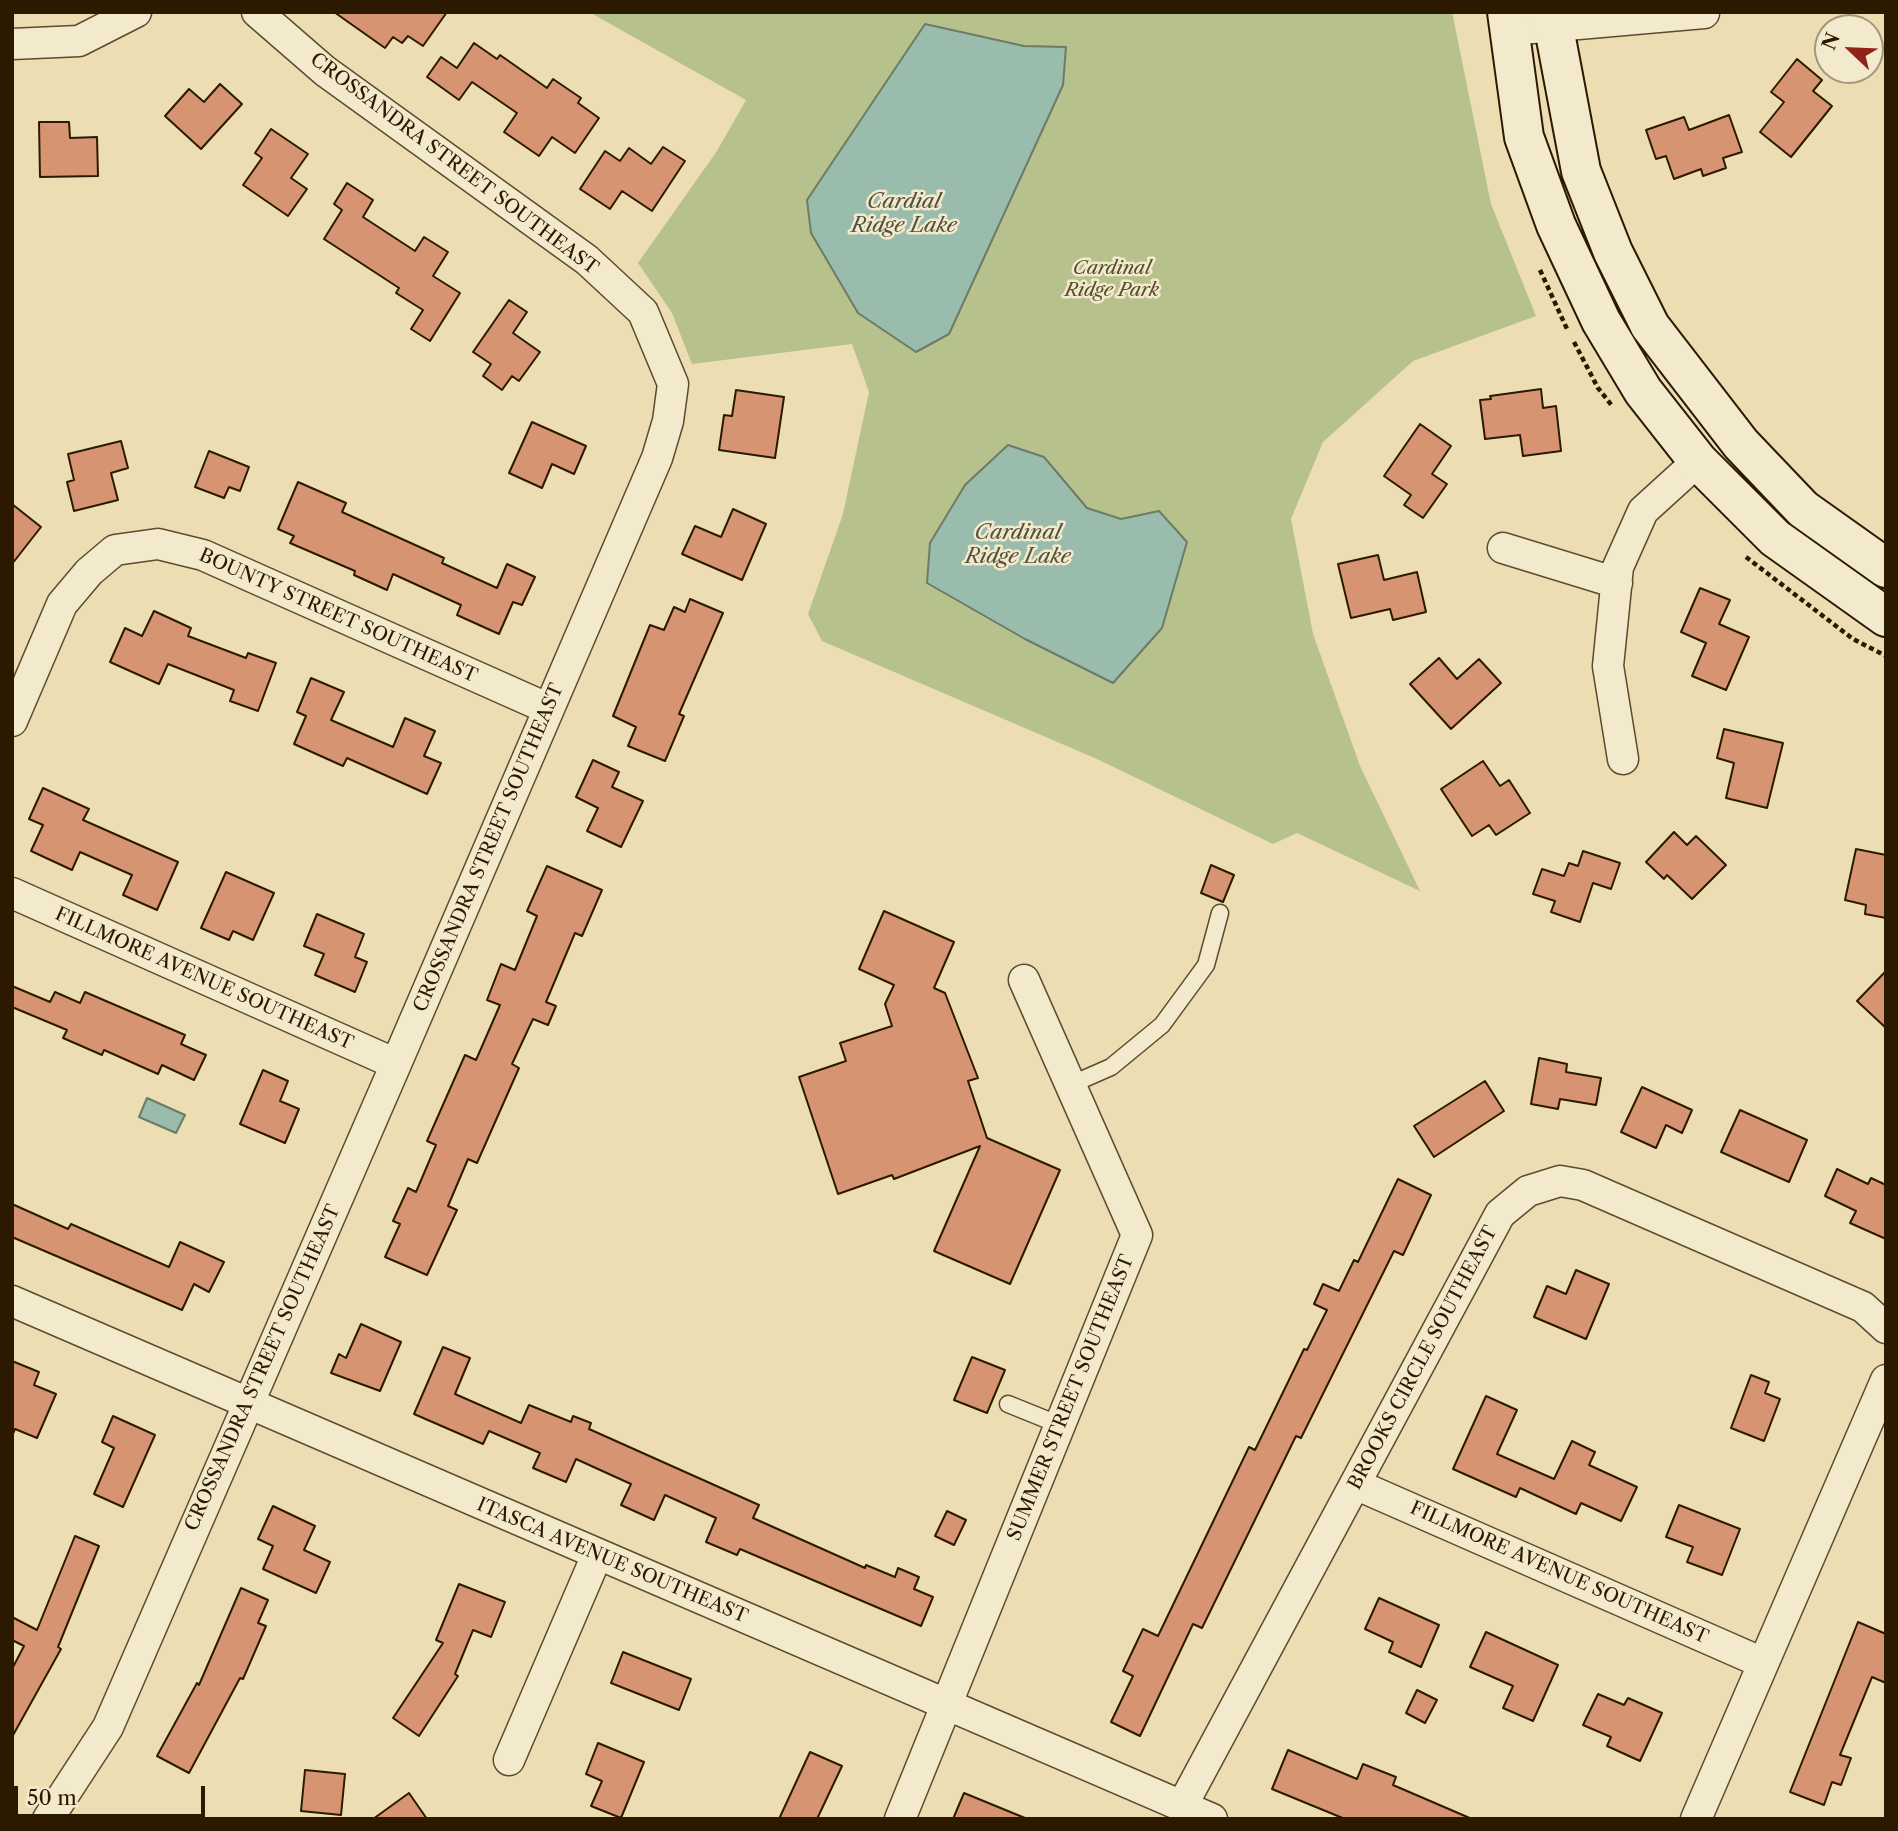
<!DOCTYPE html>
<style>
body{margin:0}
#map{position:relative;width:1898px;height:1831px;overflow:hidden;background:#ecddb2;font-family:"Libre Caslon Text",serif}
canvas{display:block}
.frame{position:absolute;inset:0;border:14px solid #2c1a00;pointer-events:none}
.north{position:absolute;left:1814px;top:14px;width:70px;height:70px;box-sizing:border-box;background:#f3e9cd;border:2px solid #a3967b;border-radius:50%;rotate:293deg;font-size:19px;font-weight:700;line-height:28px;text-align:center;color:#2c1a00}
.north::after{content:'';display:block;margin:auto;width:24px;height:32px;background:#8f2418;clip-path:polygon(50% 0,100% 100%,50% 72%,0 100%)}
.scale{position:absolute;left:14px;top:1786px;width:191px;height:32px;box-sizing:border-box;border:4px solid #2c1a00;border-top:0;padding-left:9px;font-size:21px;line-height:24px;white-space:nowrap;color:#2c1a00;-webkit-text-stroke:5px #f3e9cd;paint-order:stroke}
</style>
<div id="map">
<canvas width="1898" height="1831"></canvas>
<div class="frame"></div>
<div class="north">N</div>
<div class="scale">50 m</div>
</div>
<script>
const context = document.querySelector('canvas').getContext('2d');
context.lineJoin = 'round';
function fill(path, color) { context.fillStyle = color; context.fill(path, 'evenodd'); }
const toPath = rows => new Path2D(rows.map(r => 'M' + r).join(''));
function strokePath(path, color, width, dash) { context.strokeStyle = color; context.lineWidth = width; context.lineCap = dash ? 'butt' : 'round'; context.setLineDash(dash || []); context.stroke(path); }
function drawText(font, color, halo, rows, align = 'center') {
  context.font = font + ' "Libre Caslon Text",serif'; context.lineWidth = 5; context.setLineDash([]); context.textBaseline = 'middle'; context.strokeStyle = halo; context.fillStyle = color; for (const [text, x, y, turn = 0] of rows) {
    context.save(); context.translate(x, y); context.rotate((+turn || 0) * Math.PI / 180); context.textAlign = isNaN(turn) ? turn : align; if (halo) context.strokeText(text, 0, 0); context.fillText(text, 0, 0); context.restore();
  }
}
fill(toPath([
 [589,12,1452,12,1491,204,1536,316,1413,361,1323,442,1291,519,1313,634,1360,766,1420,891,1297,833,1273,844,1097,759,822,641,808,614,843,514,869,392,852,344,692,364,672,313,638,263,717,151,746,100]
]), '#b7c18c');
const water = toPath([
 [925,24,1024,46,1066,47,1063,85,949,334,916,352,858,313,811,233,807,200,925,24],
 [1008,445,1044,457,1087,508,1121,519,1159,511,1187,542,1162,628,1113,683,1025,639,927,583,930,543,965,485,1008,445],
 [147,1098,185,1115,176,1133,139,1117,147,1098]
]);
fill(water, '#99bcac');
strokePath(water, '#6d7b67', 2);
const building = toPath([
 [334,12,447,12,423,46,408,36,402,43,393,37,385,48,334,12],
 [474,43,497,59,500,55,547,88,553,79,581,98,578,103,599,118,575,153,552,137,539,156,504,132,517,113,472,82,459,100,427,77,441,57,457,68,474,43],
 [1797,59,1822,80,1813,91,1832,106,1791,157,1760,132,1784,102,1771,92,1797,59],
 [220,84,242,104,201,149,165,116,189,89,204,102,220,84],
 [1729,115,1742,152,1723,158,1726,168,1703,176,1701,169,1674,179,1666,156,1656,159,1646,130,1684,117,1689,130,1729,115],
 [39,122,69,122,70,138,97,137,98,176,40,177,39,122],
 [271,129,308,154,291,178,307,189,288,216,243,185,262,158,255,153,271,129],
 [663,147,685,161,652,211,622,191,610,209,580,189,605,151,620,161,629,148,651,164,663,147],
 [347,183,373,200,363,217,415,251,424,237,448,252,433,276,460,293,430,341,411,329,423,310,396,293,399,288,324,239,342,210,334,204,347,183],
 [509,300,527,312,513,333,540,352,519,381,512,376,502,390,483,376,491,364,473,352,509,300],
 [1541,389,1543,408,1556,406,1561,451,1523,456,1520,435,1485,439,1480,400,1491,399,1490,396,1541,389],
 [736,390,784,397,775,458,719,450,724,415,732,416,736,390],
 [532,422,586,446,574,474,552,464,542,488,509,473,532,422],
 [1420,424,1451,446,1432,474,1447,484,1423,518,1404,505,1411,495,1384,476,1420,424],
 [121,441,128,468,111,473,118,500,74,511,67,482,74,480,68,454,121,441],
 [209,451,249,467,240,491,229,487,224,498,195,487,209,451],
 [298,482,346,503,342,512,444,558,442,563,497,588,507,564,535,577,522,605,513,602,499,634,457,615,461,605,393,574,387,590,354,575,355,571,290,543,294,536,278,529,298,482],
 [12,504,41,527,12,564,12,504],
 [733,509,766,524,742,580,682,554,695,526,721,537,733,509],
 [1378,555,1384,580,1417,572,1426,612,1393,620,1390,609,1351,618,1338,564,1378,555],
 [1700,588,1730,600,1719,624,1749,637,1726,690,1692,676,1706,643,1681,632,1700,588],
 [690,599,723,613,679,714,684,716,665,761,628,746,636,727,613,716,650,625,664,630,674,607,685,612,690,599],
 [154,611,191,628,188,636,246,658,248,653,276,663,258,711,230,701,234,690,168,664,159,684,110,662,125,628,142,636,154,611],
 [1439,658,1457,679,1479,659,1501,683,1451,729,1410,684,1439,658],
 [311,678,344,692,331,720,393,747,405,718,435,731,424,756,441,763,427,794,347,758,343,766,294,744,306,716,297,712,311,678],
 [1724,729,1783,743,1767,808,1726,798,1734,763,1717,758,1724,729],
 [593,760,619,772,612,787,643,801,621,847,587,831,598,808,576,797,593,760],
 [1483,761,1500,786,1509,780,1530,813,1496,835,1489,825,1472,836,1441,789,1483,761],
 [43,788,89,809,83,820,178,862,157,910,123,895,132,875,80,852,72,870,31,851,43,825,29,819,43,788],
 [1674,832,1687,845,1696,836,1726,865,1692,899,1667,875,1664,879,1646,862,1674,832],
 [1856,849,1886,855,1886,918,1865,914,1866,905,1845,900,1856,849],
 [1583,851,1620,863,1611,889,1593,883,1580,922,1551,912,1555,901,1533,894,1542,869,1564,876,1569,863,1578,866,1583,851],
 [1211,865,1234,875,1223,902,1201,893,1211,865],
 [547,866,602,890,582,936,575,933,546,1002,556,1006,548,1025,533,1019,512,1064,519,1068,477,1163,468,1159,448,1206,457,1210,427,1275,385,1257,400,1224,393,1221,408,1188,416,1192,436,1145,427,1141,465,1055,476,1060,500,1005,487,1000,501,964,515,970,537,916,527,911,547,866],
 [226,872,274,893,253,940,233,931,229,940,201,928,226,872],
 [884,911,954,942,934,988,945,993,978,1078,968,1081,987,1138,1060,1170,1010,1284,934,1251,980,1146,894,1179,892,1175,838,1194,799,1077,846,1061,840,1043,892,1026,885,1004,894,985,859,969,884,911],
 [317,914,364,934,355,957,367,962,355,992,315,975,324,954,304,946,317,914],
 [1886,971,1886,1028,1857,1001,1886,971],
 [12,986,50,1002,55,992,80,1003,85,992,185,1035,181,1044,206,1055,194,1080,162,1065,158,1074,104,1050,102,1055,63,1038,67,1030,12,1007,12,986],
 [1539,1058,1567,1064,1566,1072,1601,1078,1596,1105,1560,1099,1558,1109,1531,1104,1539,1058],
 [263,1070,288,1081,280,1101,299,1109,285,1143,240,1124,263,1070],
 [1485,1081,1504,1111,1434,1157,1414,1126,1485,1081],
 [1642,1087,1692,1110,1682,1133,1666,1125,1656,1148,1621,1132,1642,1087],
 [1740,1110,1807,1140,1789,1182,1721,1152,1740,1110],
 [1837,1169,1868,1184,1871,1178,1886,1185,1886,1239,1850,1223,1856,1211,1825,1196,1837,1169],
 [1398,1179,1431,1195,1403,1255,1394,1251,1301,1438,1296,1436,1202,1628,1193,1624,1140,1736,1111,1722,1133,1676,1123,1671,1143,1629,1158,1636,1249,1447,1255,1450,1304,1349,1307,1350,1327,1310,1314,1304,1323,1284,1339,1291,1354,1260,1358,1262,1398,1179],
 [12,1204,68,1229,71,1224,169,1267,180,1242,224,1262,209,1292,194,1284,182,1310,12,1237,12,1204],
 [1576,1270,1609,1284,1586,1339,1534,1317,1547,1286,1566,1294,1576,1270],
 [361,1324,401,1342,380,1391,331,1373,339,1354,346,1358,361,1324],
 [443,1347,470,1358,455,1394,521,1423,529,1405,571,1422,573,1416,591,1423,589,1429,759,1505,753,1518,865,1568,866,1565,895,1577,898,1568,919,1577,914,1589,933,1597,921,1626,740,1549,737,1555,706,1542,716,1518,665,1495,654,1520,621,1505,631,1484,576,1459,566,1482,533,1468,540,1453,489,1431,483,1444,414,1414,443,1347],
 [972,1357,1005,1370,987,1413,954,1400,972,1357],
 [12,1361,39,1372,34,1385,56,1394,37,1438,15,1429,12,1436,12,1361],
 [1751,1375,1769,1382,1765,1393,1780,1399,1764,1441,1731,1428,1751,1375],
 [1486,1396,1517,1410,1497,1454,1554,1479,1572,1441,1595,1452,1589,1465,1637,1487,1621,1521,1581,1503,1576,1514,1520,1488,1516,1497,1453,1469,1486,1396],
 [113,1416,155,1435,123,1507,94,1494,114,1448,102,1442,113,1416],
 [1679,1505,1740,1529,1722,1575,1687,1562,1693,1547,1666,1537,1679,1505],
 [273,1506,315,1526,304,1550,330,1562,316,1593,263,1569,273,1546,258,1539,273,1506],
 [947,1511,966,1520,954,1545,935,1536,947,1511],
 [75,1536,99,1546,58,1647,61,1649,12,1737,12,1669,24,1646,12,1640,12,1617,37,1630,75,1536],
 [459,1584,505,1602,491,1637,473,1630,455,1674,458,1676,419,1736,393,1718,443,1643,436,1640,459,1584],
 [241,1588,268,1600,258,1623,266,1626,243,1679,240,1678,189,1773,157,1756,197,1683,199,1685,241,1588],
 [1379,1598,1439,1625,1421,1667,1389,1652,1393,1642,1365,1629,1379,1598],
 [1858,1622,1886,1634,1886,1683,1872,1677,1840,1755,1851,1758,1841,1785,1832,1782,1824,1805,1790,1792,1858,1622],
 [1486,1632,1558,1665,1533,1721,1503,1708,1513,1686,1470,1667,1486,1632],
 [623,1652,691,1679,679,1710,611,1683,623,1652],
 [1417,1690,1437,1700,1425,1723,1406,1713,1417,1690],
 [1598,1694,1624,1705,1628,1698,1662,1713,1640,1761,1607,1746,1611,1737,1583,1725,1598,1694],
 [598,1743,644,1762,621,1818,591,1806,602,1781,586,1774,598,1743],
 [1288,1750,1357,1779,1363,1764,1396,1777,1393,1785,1472,1819,1345,1819,1272,1789,1288,1750],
 [810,1752,842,1766,817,1819,779,1819,810,1752],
 [305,1770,345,1774,341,1815,301,1811,305,1770],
 [409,1793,427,1819,373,1819,409,1793],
 [964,1793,1025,1818,1025,1819,953,1819,964,1793]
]);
fill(building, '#d79473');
strokePath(building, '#2c1a00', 2);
const lane = toPath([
 [1070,1085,1111,1067,1162,1025,1206,965,1220,913],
 [1008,1404,1060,1425]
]);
const street = toPath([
 [1510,30,1704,13],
 [12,44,79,41,136,12],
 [1503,548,1617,583],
 [12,721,62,604,89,572,115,550,158,544,203,555,549,709],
 [1623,759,1608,666,1618,567,1643,511,1698,461],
 [12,893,396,1064],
 [12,1301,1212,1819],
 [1355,1484,1763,1663],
 [509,1760,597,1555],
 [1182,1806,1500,1214,1528,1191,1560,1181,1583,1185,1863,1307,1886,1328],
 [48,1819,108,1727,396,1064,657,458,668,421,673,384,643,312,587,260,325,71,257,12],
 [900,1819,1137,1235,1024,980],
 [1696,1819,1886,1380]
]);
const secondary = toPath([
 [1507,12,1524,137,1556,225,1601,321,1643,391,1698,461,1775,538,1886,617],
 [1551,12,1581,171,1613,252,1650,326,1741,444,1803,509,1886,568]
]);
strokePath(lane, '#5c4b2c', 19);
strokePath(street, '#5c4b2c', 33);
strokePath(secondary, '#2c1a00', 42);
strokePath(toPath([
 [1540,270,1567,329],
 [1574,342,1598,388,1613,407],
 [1746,557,1853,639,1886,656]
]), '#2c1a00', 4.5, [5, 3.5]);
strokePath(lane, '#f3e9cd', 16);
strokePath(street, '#f3e9cd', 30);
strokePath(secondary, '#f3e9cd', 38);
drawText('19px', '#2c1a00', '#f3e9cd', [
 ["CROSSANDRA STREET SOUTHEAST",454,164,37],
 ["BOUNTY STREET SOUTHEAST",338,616,24],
 ["CROSSANDRA STREET SOUTHEAST",489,848,-67],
 ["FILLMORE AVENUE SOUTHEAST",204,979,24],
 ["BROOKS CIRCLE SOUTHEAST",1423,1358,-62],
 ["CROSSANDRA STREET SOUTHEAST",263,1368,-66],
 ["SUMMER STREET SOUTHEAST",1071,1398,-68],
 ["ITASCA AVENUE SOUTHEAST",612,1561,23],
 ["FILLMORE AVENUE SOUTHEAST",1559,1573,24]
]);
drawText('italic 19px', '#564c2a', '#f3e9cd', [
 ["Cardinal",1112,269],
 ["Ridge Park",1112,291]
]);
drawText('italic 21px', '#52533c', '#f3e9cd', [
 ["Cardial",904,202],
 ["Ridge Lake",904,226],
 ["Cardinal",1018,533],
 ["Ridge Lake",1018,557]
]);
</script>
